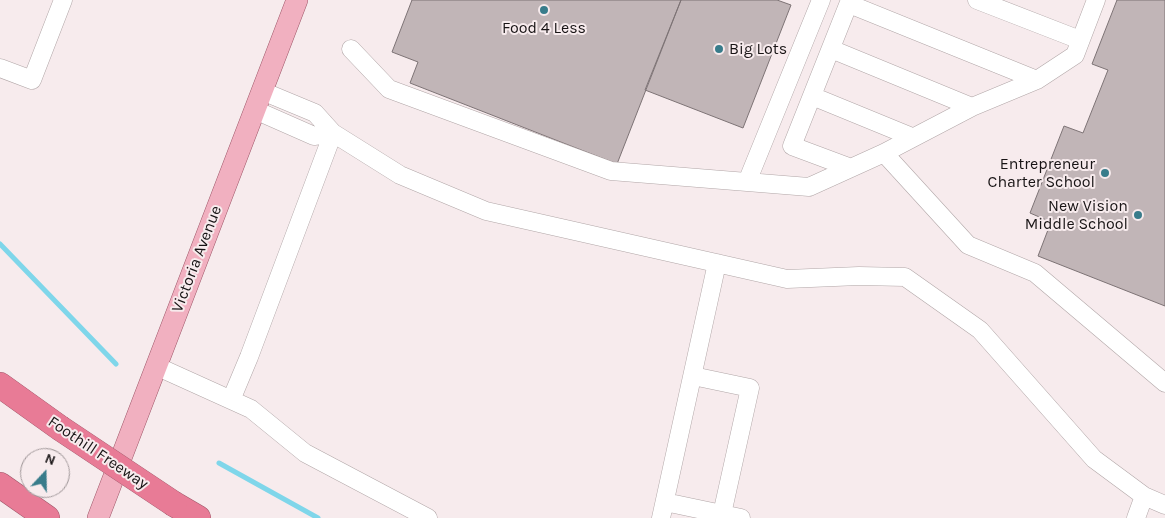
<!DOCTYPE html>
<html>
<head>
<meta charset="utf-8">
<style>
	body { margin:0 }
	#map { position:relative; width:1165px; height:518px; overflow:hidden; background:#f7ebed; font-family:Karla,sans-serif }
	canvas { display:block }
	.north { position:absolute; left:20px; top:448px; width:50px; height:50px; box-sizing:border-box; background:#f7ebed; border:1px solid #9e9597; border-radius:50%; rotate:21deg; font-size:14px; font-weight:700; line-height:20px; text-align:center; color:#181415 }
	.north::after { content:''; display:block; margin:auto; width:18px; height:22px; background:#387c8b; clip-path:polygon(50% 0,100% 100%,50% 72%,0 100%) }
</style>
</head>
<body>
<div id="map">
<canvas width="1165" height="518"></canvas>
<div class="north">N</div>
</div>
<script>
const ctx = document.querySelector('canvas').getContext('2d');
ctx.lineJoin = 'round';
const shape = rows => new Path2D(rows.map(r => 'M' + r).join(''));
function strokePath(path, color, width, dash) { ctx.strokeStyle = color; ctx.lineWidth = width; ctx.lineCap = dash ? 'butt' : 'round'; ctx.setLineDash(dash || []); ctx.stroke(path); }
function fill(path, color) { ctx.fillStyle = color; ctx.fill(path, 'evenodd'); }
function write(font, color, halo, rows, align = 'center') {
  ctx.font = font + ' Karla,sans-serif'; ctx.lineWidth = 4; ctx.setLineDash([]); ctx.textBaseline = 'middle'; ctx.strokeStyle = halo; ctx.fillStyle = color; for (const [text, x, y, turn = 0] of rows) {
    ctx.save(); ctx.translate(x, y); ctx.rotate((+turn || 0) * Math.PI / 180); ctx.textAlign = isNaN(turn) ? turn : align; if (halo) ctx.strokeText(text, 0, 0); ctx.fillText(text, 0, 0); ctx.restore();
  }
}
strokePath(shape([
	[0,244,116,364],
	[219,463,318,518]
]), '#7fd6ea', 5);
const building = shape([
	[412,0,681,0,617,164,410,83,418,62,392,52,412,0],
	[681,0,777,0,791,5,743,128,645,90,681,0],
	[1117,0,1165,0,1165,306,1038,256,1051,222,1030,213,1064,126,1083,133,1108,70,1092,64,1117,0]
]);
fill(building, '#c1b5b7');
strokePath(building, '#7d7375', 1);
const minor = shape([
	[850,0,792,146,851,168],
	[977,0,1080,40],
	[849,4,1037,80],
	[351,49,389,89,611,171,809,187,884,153,972,107,1037,80,1075,55,1096,0],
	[831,49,972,107],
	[0,68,32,80,63,0],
	[262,91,315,113,333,133],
	[812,96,912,137],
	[255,110,314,136,333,133],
	[884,153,968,245,1035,273,1165,383],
	[747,182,821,0],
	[156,366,251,409,305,453,428,518],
	[231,400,249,357,333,133,400,175,486,211,787,279,859,276,905,277,980,330,1094,459,1144,496,1165,505],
	[665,502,722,514,750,388,693,376],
	[722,514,741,518],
	[661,518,717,263],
	[1136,518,1144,496]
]);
const major = shape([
	[98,518,297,0]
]);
const highway = shape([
	[0,385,60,428],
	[0,485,47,518],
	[174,504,198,518]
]);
strokePath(minor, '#b1a6a7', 19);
strokePath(major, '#9f5769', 22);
strokePath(highway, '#9f5769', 26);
strokePath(minor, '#fff', 18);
strokePath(major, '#f1b0c0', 21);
strokePath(highway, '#e87b96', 25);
const highwayBridge = shape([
	[60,428,174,504]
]);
strokePath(highwayBridge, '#9f5769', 26, []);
strokePath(highwayBridge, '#e87b96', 25);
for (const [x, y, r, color] of [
	[544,10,5,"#387c8b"],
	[719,49,5,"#387c8b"],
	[1105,173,5,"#387c8b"],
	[1138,215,5,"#387c8b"]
]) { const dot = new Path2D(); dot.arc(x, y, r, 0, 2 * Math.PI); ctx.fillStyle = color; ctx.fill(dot); strokePath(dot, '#f7ebed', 2); }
write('16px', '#181415', '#f7ebed', [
	["Food 4 Less",544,28,"center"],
	["Big Lots",729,49,"left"],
	["Entrepreneur",1095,164],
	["Charter School",1095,182],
	["New Vision",1128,206],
	["Middle School",1128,224]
], 'right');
write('16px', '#181415', '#f7ebed', [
	["Victoria Avenue",197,259,-69],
	["Foothill Freeway",98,453,34]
]);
</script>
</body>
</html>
